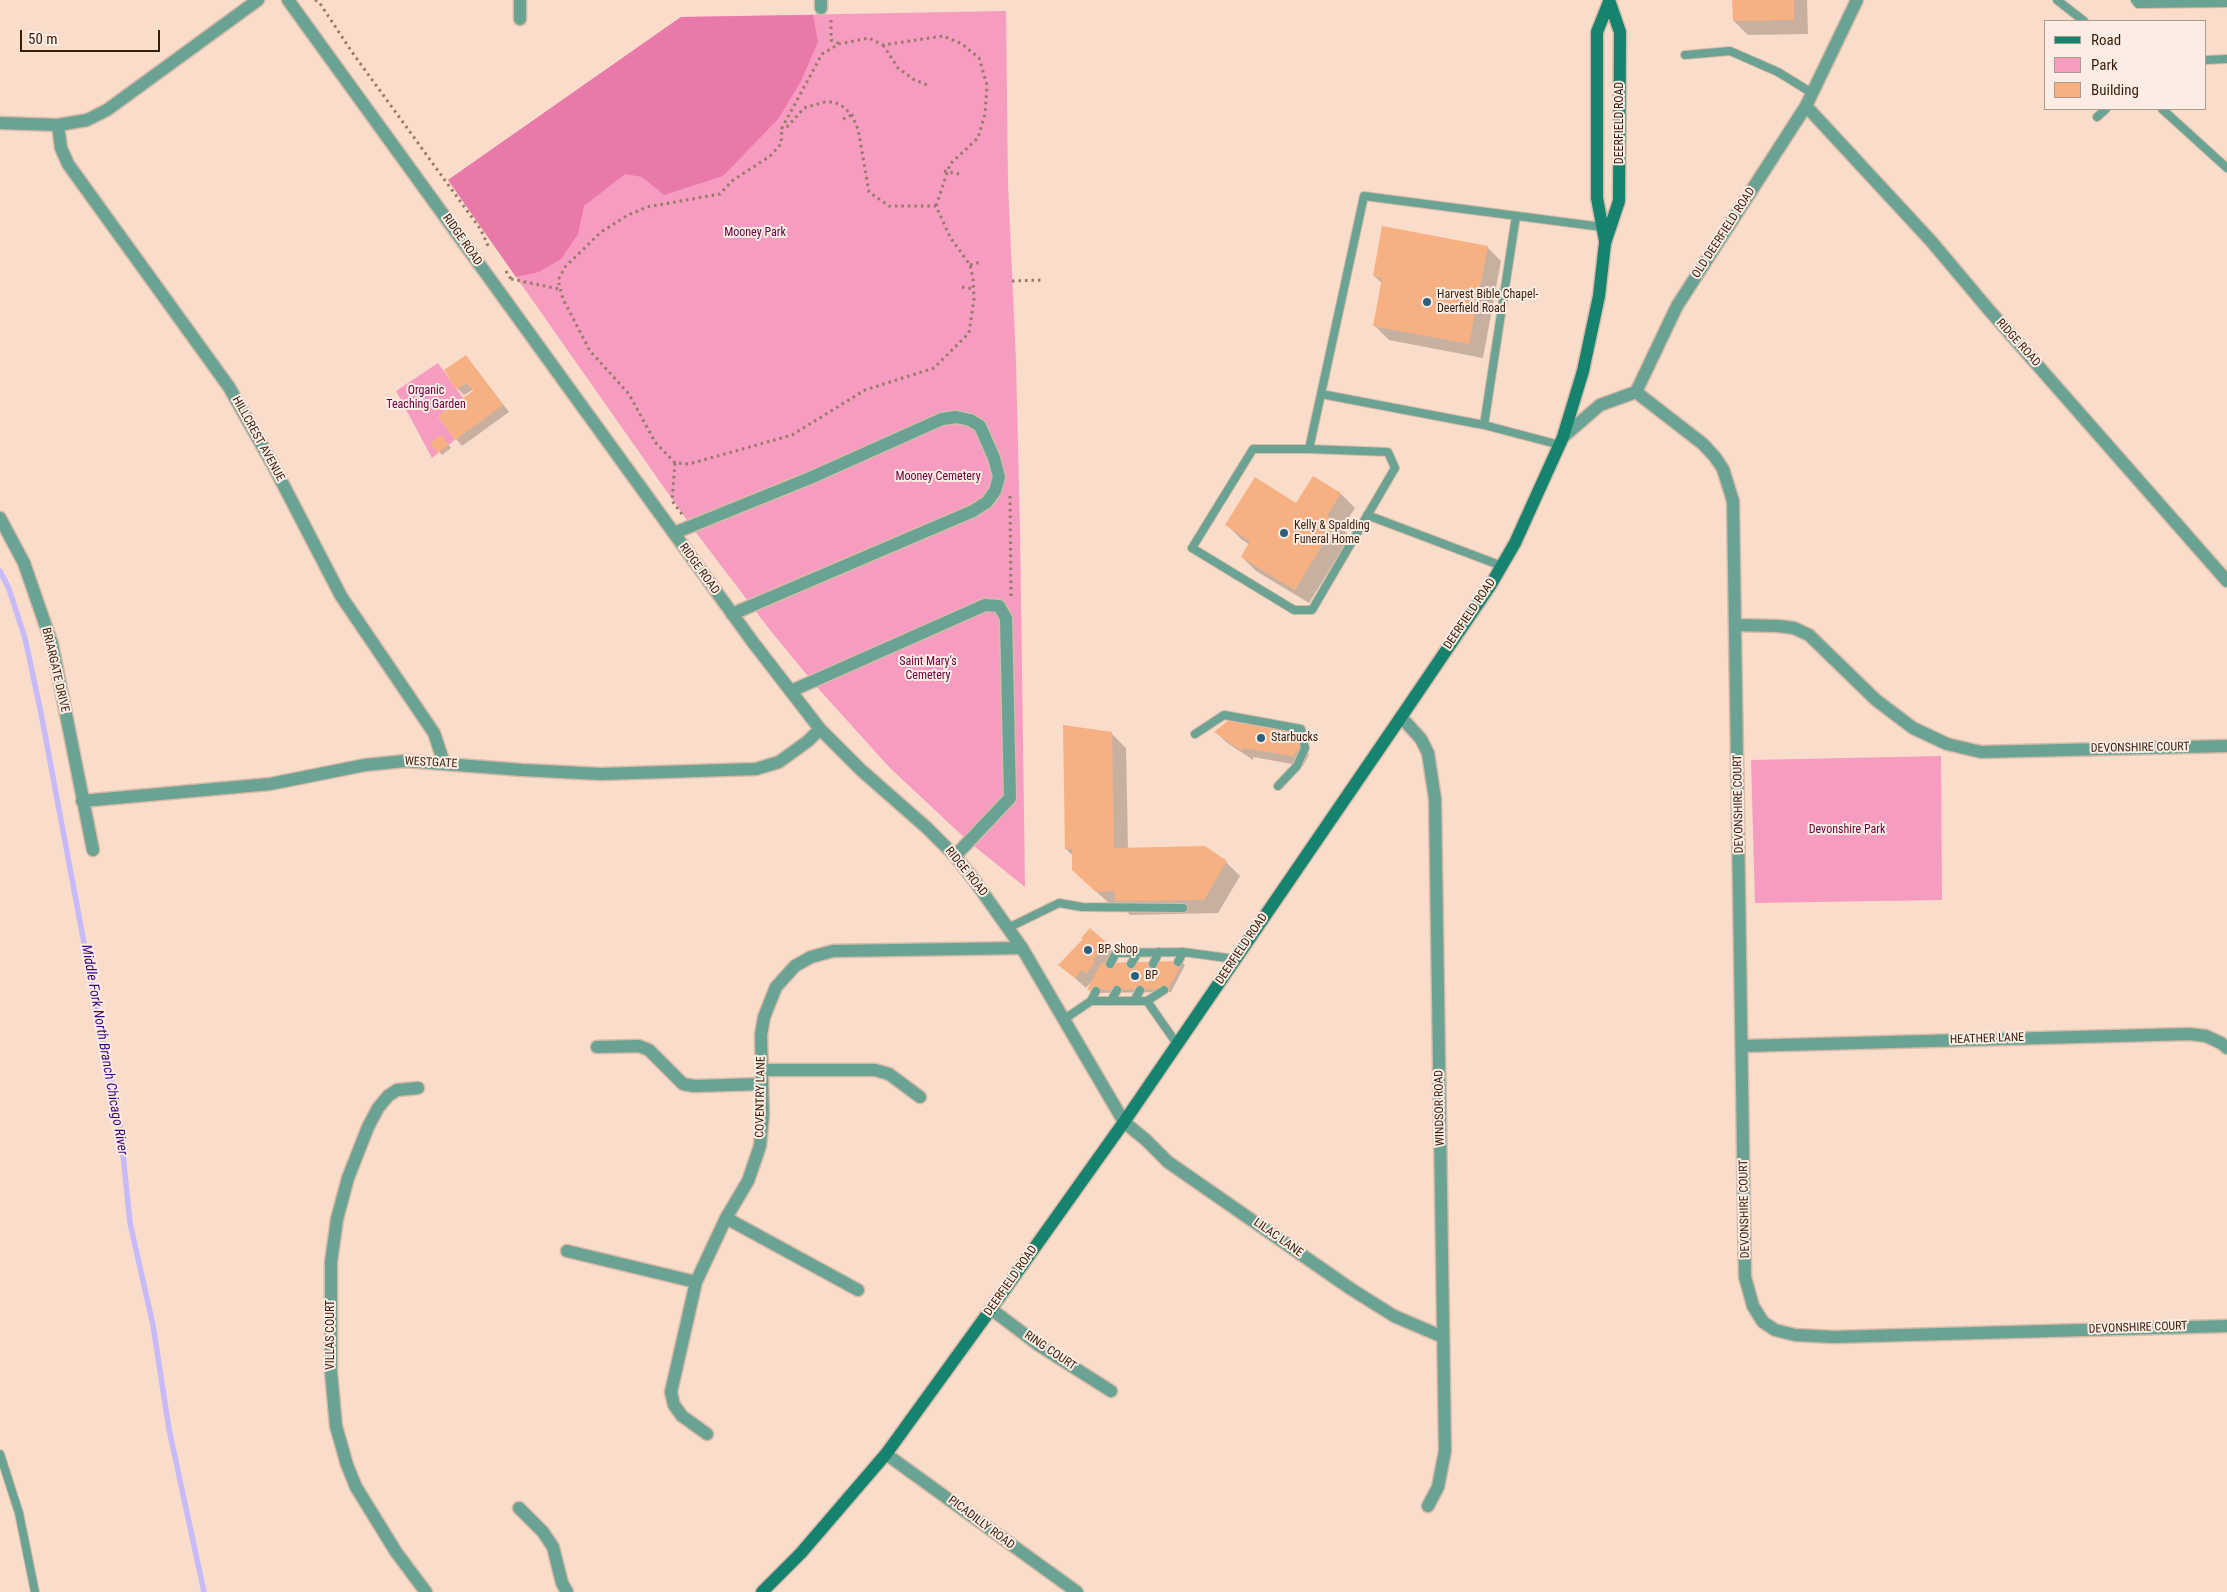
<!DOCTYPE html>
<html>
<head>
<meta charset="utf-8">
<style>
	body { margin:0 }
	#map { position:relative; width:2227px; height:1592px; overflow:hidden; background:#fadcca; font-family:"Roboto Condensed",sans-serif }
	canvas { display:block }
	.legend { position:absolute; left:2044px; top:20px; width:162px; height:90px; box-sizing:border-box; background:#fcede4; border:1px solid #ae9a8d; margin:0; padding:6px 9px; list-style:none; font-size:15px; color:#381e0a }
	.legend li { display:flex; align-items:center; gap:10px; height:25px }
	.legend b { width:25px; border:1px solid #ae9a8d }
	.scale { position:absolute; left:20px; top:30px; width:140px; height:22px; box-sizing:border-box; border:2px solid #381e0a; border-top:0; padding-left:6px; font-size:15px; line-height:18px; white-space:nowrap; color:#381e0a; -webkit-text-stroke:4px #fcede4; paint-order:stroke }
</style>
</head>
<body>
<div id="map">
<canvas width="2227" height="1592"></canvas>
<ul class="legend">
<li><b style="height:6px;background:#15836d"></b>Road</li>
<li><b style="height:14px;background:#f69cc0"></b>Park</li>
<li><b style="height:14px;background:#f7b082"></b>Building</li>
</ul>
<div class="scale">50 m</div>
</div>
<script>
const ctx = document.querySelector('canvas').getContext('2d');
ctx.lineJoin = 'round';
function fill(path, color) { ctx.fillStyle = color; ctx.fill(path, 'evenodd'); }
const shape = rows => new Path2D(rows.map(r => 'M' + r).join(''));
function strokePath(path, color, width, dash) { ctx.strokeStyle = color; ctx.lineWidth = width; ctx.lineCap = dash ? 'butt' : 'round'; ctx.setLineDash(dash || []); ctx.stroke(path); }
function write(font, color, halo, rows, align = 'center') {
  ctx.font = font + ' "Roboto Condensed",sans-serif'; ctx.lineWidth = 4; ctx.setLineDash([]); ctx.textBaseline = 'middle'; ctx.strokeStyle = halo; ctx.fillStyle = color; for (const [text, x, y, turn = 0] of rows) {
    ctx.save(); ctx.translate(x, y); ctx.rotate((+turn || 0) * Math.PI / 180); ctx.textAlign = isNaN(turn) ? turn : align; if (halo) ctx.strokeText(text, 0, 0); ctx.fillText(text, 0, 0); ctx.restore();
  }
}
fill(shape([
	[1006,11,1008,185,1016,361,1020,529,1025,887,969,842,889,767,816,686,770,630,691,526,448,180,681,17],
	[438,363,463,398,438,416,455,440,432,458,396,391],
	[1941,756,1942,900,1755,903,1751,760]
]), '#f69cc0');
fill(shape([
	[813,15,818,42,801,81,779,118,723,176,664,195,642,177,625,174,584,206,578,234,561,259,539,272,516,277,448,180,681,17]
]), '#e879a9');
fill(shape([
	[1734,0,1807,0,1808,34,1748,35,1734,21],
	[1487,247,1501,261,1483,358,1389,340,1375,326,1383,284,1374,276],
	[466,356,509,412,462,446,456,439,475,391,474,389,464,395,457,388],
	[444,439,451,448,442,455,432,443],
	[1314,477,1341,494,1355,508,1342,528,1350,537,1309,603,1256,571,1242,557,1250,545,1241,539,1227,525,1297,505],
	[1216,732,1295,735,1306,746,1309,755,1303,766,1253,757,1253,760,1226,742],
	[1112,734,1126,748,1128,849,1226,862,1240,876,1218,913,1130,915,1121,905,1111,905,1088,884,1074,857,1066,849],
	[1107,945,1117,955,1109,964,1183,963,1185,965,1171,992,1092,993,1089,990,1094,979,1086,988,1060,965]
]), '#0003');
strokePath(shape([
	[0,571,9,589,25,638,41,713,98,1018,120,1125,130,1223,153,1325,169,1429,204,1592]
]), '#c7baf8', 5.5);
fill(shape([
	[1732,0,1794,0,1794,20,1733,21],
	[1382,226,1488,246,1469,344,1373,326,1382,278,1373,276],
	[466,355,503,405,455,440,438,416,473,391,467,383,456,389,444,370],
	[441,435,449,445,438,453,430,443],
	[1313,476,1341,493,1327,516,1337,521,1295,590,1241,557,1250,541,1225,525,1255,477,1296,503],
	[1230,719,1290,730,1298,737,1299,748,1293,756,1243,748,1242,751,1214,732],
	[1063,725,1112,732,1114,848,1205,846,1227,861,1204,900,1115,901,1115,891,1096,892,1072,870,1072,849,1065,849],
	[1090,928,1108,944,1093,960,1095,962,1086,974,1082,970,1075,978,1058,965,1083,939,1081,938],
	[1183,961,1168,989,1087,990,1101,963]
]), '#f7b082');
const service = shape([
	[2057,0,2084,21],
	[2135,0,2138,4,2227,3],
	[1685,55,1730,51,1778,72,1812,93],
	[2206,60,2227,59],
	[2162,109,2227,168],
	[2097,117,2106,109],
	[1484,425,1516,216],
	[1560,445,1484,425,1321,394,1364,196,1602,227],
	[1309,449,1388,452,1395,468,1312,610,1294,610,1192,548,1253,449,1309,449,1321,394],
	[1367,515,1502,566],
	[1195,734,1224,715,1301,729,1305,748,1297,766,1278,786],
	[1008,928,1059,903,1082,907,1183,908],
	[1178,962,1183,952],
	[1110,964,1116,953,1183,952,1235,959],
	[1131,964,1138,952],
	[1153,964,1159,952],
	[1091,1001,1147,1001,1177,1044],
	[1111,1001,1117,990],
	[1134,1001,1140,990],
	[1147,1001,1164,990],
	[1063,1020,1091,1001,1096,991],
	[0,1454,19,1513,35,1592]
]);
const minor = shape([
	[520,0,520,19],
	[821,0,821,8],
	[0,123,58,125,87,120,107,110,258,0],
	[58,125,61,148,68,164,229,387,273,465,341,596,434,733,444,763],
	[1636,392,1703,444,1715,457,1723,469,1733,501,1745,1277,1753,1306,1763,1322,1775,1330,1795,1335,1834,1337,2227,1326],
	[0,518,24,563,52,644,93,850],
	[674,533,810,478,942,419,956,417,970,420,980,426,994,458,999,477,995,491,987,502,973,511,732,614],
	[1736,625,1778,626,1794,628,1809,635,1876,700,1913,728,1947,744,1981,752,2227,746],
	[791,691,985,605,999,606,1006,618,1010,798,955,856],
	[1401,717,1421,739,1428,753,1435,799,1445,1451,1438,1487,1428,1506],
	[82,801,270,784,365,765,405,761,523,770,601,774,756,769,779,762,808,741,820,729],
	[1743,1046,2189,1034,2206,1036,2221,1043,2227,1048],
	[597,1047,639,1046,649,1050,683,1084,694,1086,762,1084],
	[762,1070,875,1070,889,1074,920,1097],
	[418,1088,397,1090,388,1096,378,1108,368,1127,348,1178,337,1219,331,1262,331,1372,336,1426,347,1465,356,1487,396,1552,426,1592],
	[1124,1122,1146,1140,1168,1162,1351,1289,1394,1316,1443,1337],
	[726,1218,858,1290],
	[567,1251,696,1282],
	[991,1309,1040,1346,1111,1391],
	[707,1434,682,1416,674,1405,671,1392,696,1282,726,1218,748,1181,760,1146,763,1115,761,1035,764,1017,776,987,795,966,811,957,833,951,1022,948],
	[886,1454,1077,1592],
	[519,1508,543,1532,553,1547,562,1583,567,1592]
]);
const tertiary = shape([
	[288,0,752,641,820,729,861,770,927,828,955,856,974,880,1022,948,1124,1122],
	[1806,106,1931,241,1989,310,2227,581],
	[1563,437,1600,405,1636,392,1677,306,1806,106,1857,0]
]);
const secondary = shape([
	[1605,241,1597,198,1597,32,1609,2],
	[762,1592,801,1553,886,1454,991,1309,1124,1122,1401,717,1490,586,1515,543,1563,437,1583,371,1599,296,1605,243,1619,201,1620,32,1609,0]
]);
strokePath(service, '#d7baa7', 10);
strokePath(minor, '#d7baa7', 15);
strokePath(tertiary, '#d7baa7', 15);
strokePath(secondary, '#d7baa7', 15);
strokePath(shape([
	[315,0,319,2,352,52,481,230,489,248],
	[831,20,831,40,838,43],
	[883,45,898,68,913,79,927,85],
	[843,119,852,115],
	[944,171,959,174],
	[970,265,981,262],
	[506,271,511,279],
	[511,279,559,289],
	[1012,281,1042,280],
	[962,287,974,289],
	[675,463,655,442,629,394,590,351,563,299,558,280,565,267,601,232,628,215,647,207,720,194,732,181,770,156,781,144,782,128],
	[1010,496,1011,597],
	[682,514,672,501,675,463,689,464,792,435,865,390,934,368,969,333,974,299,973,278,970,265,950,237,936,206,889,206,869,192,858,129,852,115,842,106,834,102,825,102,804,108,788,126,782,128,822,54,839,44,869,38,883,45,943,36,962,44,979,58,987,85,985,114,978,138,950,164,936,206]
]), '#967a67', 3, [2.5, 4]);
strokePath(service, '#6aa393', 8);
strokePath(minor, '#6aa393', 12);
strokePath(tertiary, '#6aa393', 12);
strokePath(secondary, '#15836d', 12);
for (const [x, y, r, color] of [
	[1427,302,5,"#2b607c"],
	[1284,533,5,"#2b607c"],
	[1261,738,5,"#2b607c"],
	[1088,950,5,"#2b607c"],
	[1135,976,5,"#2b607c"]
]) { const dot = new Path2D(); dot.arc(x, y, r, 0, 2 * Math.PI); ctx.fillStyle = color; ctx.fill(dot); strokePath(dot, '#fcede4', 2); }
write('12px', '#381e0a', '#fcede4', [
	["DEERFIELD ROAD",1620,123,-90],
	["OLD DEERFIELD ROAD",1724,233,-57],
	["RIDGE ROAD",462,240,55],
	["RIDGE ROAD",2018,343,48],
	["HILLCREST AVENUE",258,439,61],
	["RIDGE ROAD",699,569,54],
	["DEERFIELD ROAD",1470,614,-56],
	["BRIARGATE DRIVE",55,670,77],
	["DEVONSHIRE COURT",2140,748,-1],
	["WESTGATE",431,763,3],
	["DEVONSHIRE COURT",1739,804,-91],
	["RIDGE ROAD",966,872,51],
	["DEERFIELD ROAD",1242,949,-56],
	["HEATHER LANE",1987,1039,-2],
	["COVENTRY LANE",761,1097,-89],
	["WINDSOR ROAD",1440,1108,-91],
	["DEVONSHIRE COURT",1745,1209,-91],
	["LILAC LANE",1278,1238,35],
	["DEERFIELD ROAD",1011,1281,-55],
	["DEVONSHIRE COURT",2138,1328,-2],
	["VILLAS COURT",331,1335,-90],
	["RING COURT",1050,1351,34],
	["PICADILLY ROAD",981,1523,37]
]);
write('12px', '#6a013d', '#fcede4', [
	["Mooney Park",755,233],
	["Organic",426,391],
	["Teaching Garden",426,405],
	["Mooney Cemetery",938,477],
	["Saint Mary's",928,662],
	["Cemetery",928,676],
	["Devonshire Park",1847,830]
]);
write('12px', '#381e0a', '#fcede4', [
	["Harvest Bible Chapel-",1437,295],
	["Deerfield Road",1437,309],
	["Kelly & Spalding",1294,526],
	["Funeral Home",1294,540],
	["Starbucks",1271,738],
	["BP Shop",1098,950],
	["BP",1145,976]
], 'left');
write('italic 14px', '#3c007e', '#fcede4', [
	["Middle Fork North Branch Chicago River",104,1050,80]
]);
</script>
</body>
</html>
